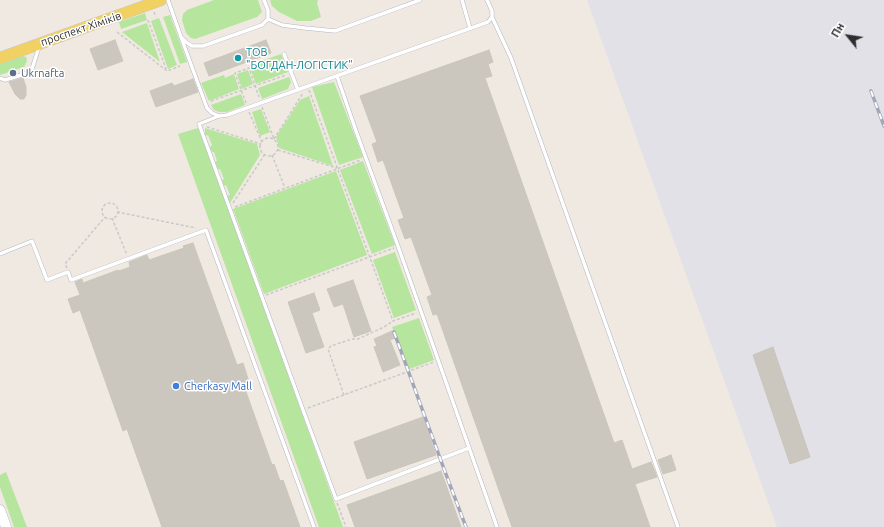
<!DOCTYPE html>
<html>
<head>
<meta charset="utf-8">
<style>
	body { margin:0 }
	#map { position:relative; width:884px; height:527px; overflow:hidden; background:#efe9e1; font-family:Ubuntu,sans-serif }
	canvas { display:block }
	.north { position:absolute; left:828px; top:16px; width:40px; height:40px; -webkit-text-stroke:3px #fff; paint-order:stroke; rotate:300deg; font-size:11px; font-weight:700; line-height:16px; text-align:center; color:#2e2e2e }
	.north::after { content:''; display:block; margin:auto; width:14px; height:18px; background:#2e2e2e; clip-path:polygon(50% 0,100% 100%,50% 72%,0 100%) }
</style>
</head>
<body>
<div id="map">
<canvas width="884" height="527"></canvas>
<div class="north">Пн</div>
</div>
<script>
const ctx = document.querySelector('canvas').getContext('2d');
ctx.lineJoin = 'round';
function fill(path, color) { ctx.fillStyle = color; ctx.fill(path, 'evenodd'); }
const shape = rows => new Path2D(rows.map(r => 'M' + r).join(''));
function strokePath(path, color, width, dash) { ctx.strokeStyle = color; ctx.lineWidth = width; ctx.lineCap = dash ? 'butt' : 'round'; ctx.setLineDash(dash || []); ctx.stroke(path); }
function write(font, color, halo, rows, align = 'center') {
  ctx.font = font + ' Ubuntu,sans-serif'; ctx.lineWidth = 3; ctx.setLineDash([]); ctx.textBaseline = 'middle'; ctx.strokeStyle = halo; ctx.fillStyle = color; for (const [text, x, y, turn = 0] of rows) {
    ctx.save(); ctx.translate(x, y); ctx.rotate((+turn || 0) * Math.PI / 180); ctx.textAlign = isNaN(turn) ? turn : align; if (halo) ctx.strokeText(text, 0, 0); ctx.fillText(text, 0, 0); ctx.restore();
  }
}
fill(shape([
	[587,0,884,0,884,527,777,527]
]), '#e3e1e8');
fill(shape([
	[214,0,258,0,262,12,257,17,195,39,191,38,186,33,182,20,183,14,187,10],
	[270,0,318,0,317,3,321,17,311,21,297,21,279,12,272,6],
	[145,13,147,20,121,29,119,22],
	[170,15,187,62,180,64,163,17],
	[159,18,177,65,168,69,151,21],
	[147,23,160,62,122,32],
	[281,54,288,72,256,84,250,68,259,65,259,62],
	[23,56,26,57,27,61,24,67,0,75,0,64],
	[248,70,253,84,242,89,237,74],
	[234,74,239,89,209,101,201,83,224,75,225,78],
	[289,77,291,82,288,89,262,99,258,88],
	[334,82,363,157,339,165,312,87],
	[241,94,245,105,227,112,219,112,214,110,211,105],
	[309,96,333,166,279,148,276,137,300,100],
	[261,109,270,132,260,136,252,112],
	[198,128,227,206,343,527,319,527,178,134],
	[205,128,257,144,260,155,230,203,227,196,230,195,226,185,224,186,222,180,224,179,220,169,218,169,215,162,217,161,214,152,212,152,210,147,212,145,208,135,205,136],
	[363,161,395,245,372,254,340,170],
	[336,171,367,255,264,294,233,209],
	[395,252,416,310,394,318,373,260],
	[419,318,434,360,407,370,392,327],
	[6,472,27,527,14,527,0,487,0,475]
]), '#b6e59e');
const building = shape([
	[115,40,123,61,98,70,90,49,115,40],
	[266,40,271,53,209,76,204,63,266,40],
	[489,50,493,62,488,64,492,76,485,78,614,443,622,440,632,469,651,462,657,477,635,484,650,527,512,527,437,314,433,315,427,297,432,295,411,237,405,239,398,220,404,218,383,160,378,162,372,144,377,142,360,96,489,50],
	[23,78,26,87,26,95,24,99,20,99,15,94,9,82,23,78],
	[193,79,198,92,156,107,150,91,172,83,174,86,193,79],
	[193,243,237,365,243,363,249,382,244,384,245,389,272,465,274,464,280,481,283,480,300,527,162,527,127,429,123,431,80,310,73,313,68,299,80,295,75,282,82,279,83,283,118,270,119,271,130,267,129,262,147,255,149,260,184,248,183,246,193,243],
	[353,280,371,331,354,337,343,304,334,307,327,289,353,280],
	[314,293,320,310,312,313,324,347,306,353,288,302,314,293],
	[392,331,395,338,390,340,400,365,383,372,374,347,377,346,374,339,392,331],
	[773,347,810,457,790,464,753,355,773,347],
	[423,417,436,455,367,479,354,442,423,417],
	[671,455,676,470,663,474,658,460,671,455],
	[441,471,461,527,355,527,347,505,441,471]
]);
fill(building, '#cbc7bf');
strokePath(building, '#cbc5ba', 1);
const service = shape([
	[168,0,181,37,186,42,192,46,203,46,262,25,268,19,268,10,264,0],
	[462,0,470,28],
	[492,17,511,58,678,527],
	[268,19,282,25,305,28,335,31,420,0],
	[181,37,207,108,212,113,219,116,227,115,488,22,492,17,492,11,487,0],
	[284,54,298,90],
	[337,76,356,131,398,246,497,527],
	[0,78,5,80,31,72,39,47],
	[219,116,199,124,303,410,336,499,469,448],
	[0,254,32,241,47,280,68,272,71,280,206,230,314,527]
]);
const secondary = shape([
	[0,510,6,527]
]);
const primary = shape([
	[0,58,161,0]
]);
strokePath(service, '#b4b7c1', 4.5);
strokePath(secondary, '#b4b7c1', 11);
strokePath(primary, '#c9c9c9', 12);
strokePath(shape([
	[154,12,156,17],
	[148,20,166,69],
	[117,32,167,71,180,66],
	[309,90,393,321,416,313],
	[211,101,286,75],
	[246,103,235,73,249,68,259,97],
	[262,107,274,139],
	[249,112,262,142],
	[207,127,261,144],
	'260 147a9 9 0 1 1 18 0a9 9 0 1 1-18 0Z',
	[274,139,303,93],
	[278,150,337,168],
	[272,155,285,188],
	[233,203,265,154],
	'102 211a8 8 0 1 1 16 0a8 8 0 1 1-16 0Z',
	[235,207,361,160],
	[117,212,196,228],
	[112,218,127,255],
	[67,268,65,264,105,217],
	[266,295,394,248],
	[344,395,328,349,331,346,352,339,358,339,384,327,393,321],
	[308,408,434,362],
	[337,503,346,527]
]), '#c9c9c9', 1.5, [3, 2]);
strokePath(service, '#fff', 3.5);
strokePath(secondary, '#fff', 10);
strokePath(primary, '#f2d163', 11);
const rail = shape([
	[871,91,884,126],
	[394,332,444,469,466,527]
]);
strokePath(rail, '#a3a6b8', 3.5);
strokePath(rail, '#fff', 2, [6]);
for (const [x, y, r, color] of [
	[238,58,4,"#0f9aa8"],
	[13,73,4,"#5c6f8a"],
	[176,386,4,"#3f7fe0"]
]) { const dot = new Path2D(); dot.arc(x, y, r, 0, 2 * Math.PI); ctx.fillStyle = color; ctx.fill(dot); strokePath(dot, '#fff', 1.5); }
write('11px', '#2e2e2e', '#fff', [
	["проспект Хіміків",81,29,-19]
]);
write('11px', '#0d838f', '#fff', [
	["ТОВ",246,52],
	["\"БОГДАН-ЛОГІСТИК\"",246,65]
], 'left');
write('11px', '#4e5e75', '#fff', [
	["Ukrnafta",21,73]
], 'left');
write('11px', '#366cbe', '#fff', [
	["Cherkasy Mall",184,386]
], 'left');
</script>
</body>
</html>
